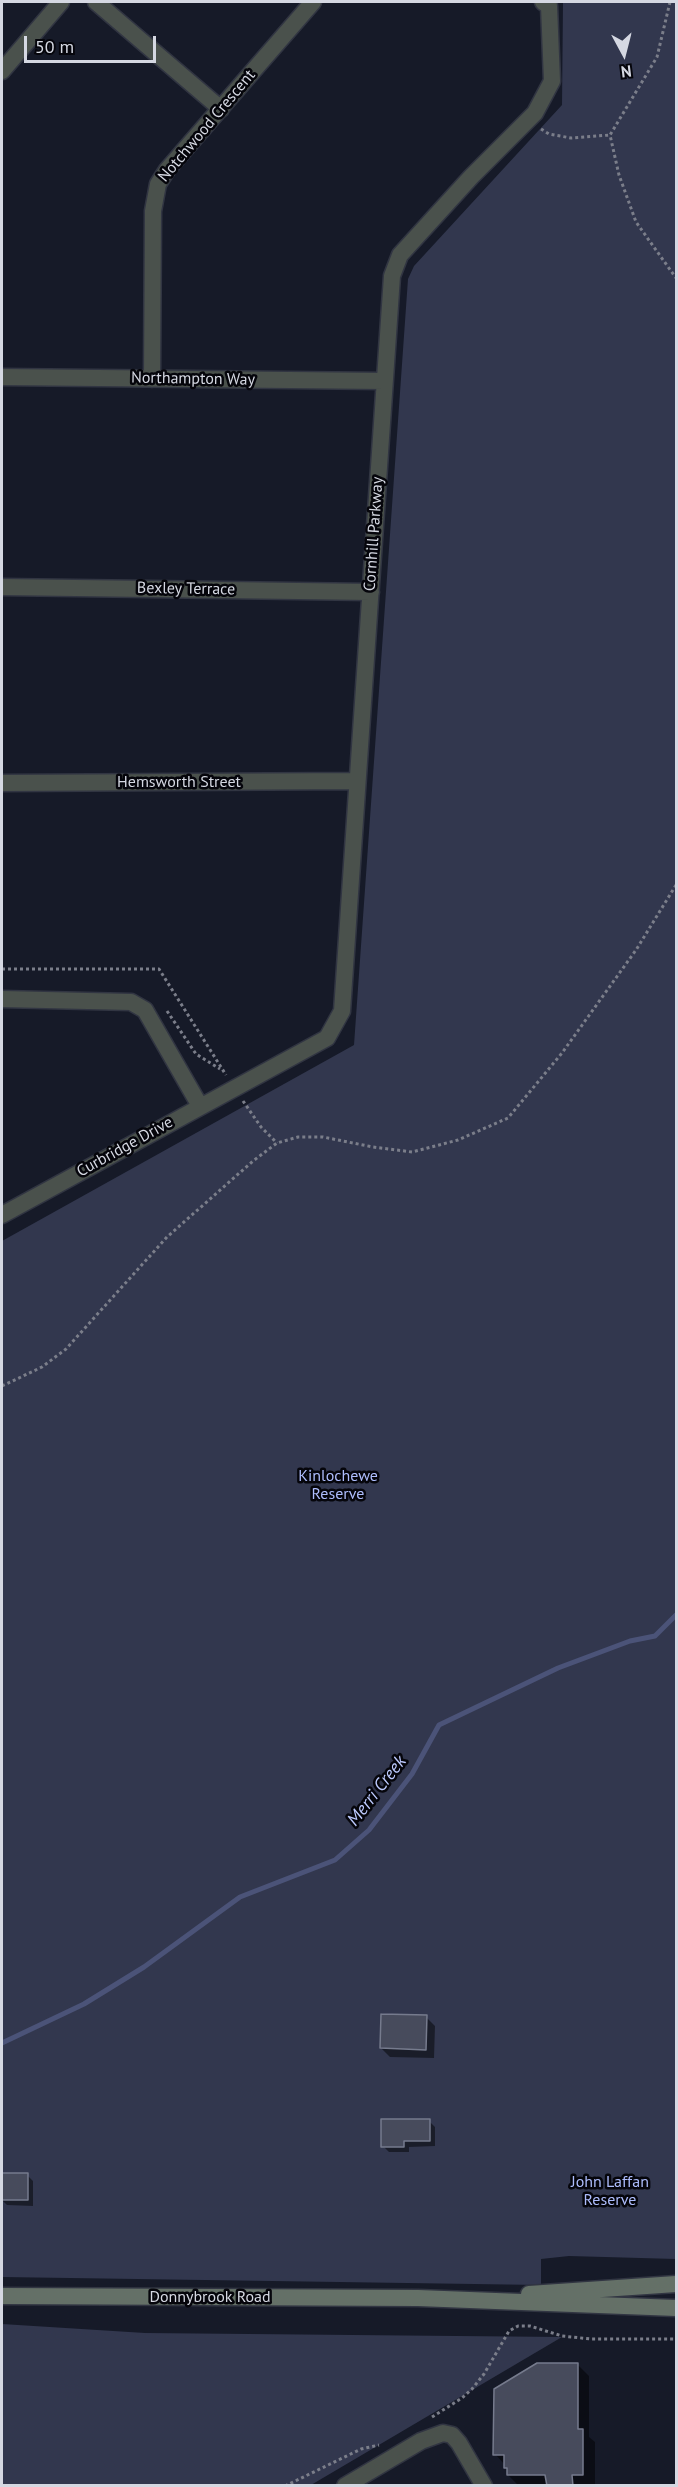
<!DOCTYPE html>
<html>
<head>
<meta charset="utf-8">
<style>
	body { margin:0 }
	#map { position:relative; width:678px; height:2487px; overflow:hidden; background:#161a28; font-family:"PT Sans",sans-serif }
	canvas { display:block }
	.frame { position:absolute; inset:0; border:3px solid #d5d8e2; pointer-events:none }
	.north { position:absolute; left:594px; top:24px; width:60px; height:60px; -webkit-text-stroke:4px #05050b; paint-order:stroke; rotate:173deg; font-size:16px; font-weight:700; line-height:24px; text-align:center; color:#d5d8e2 }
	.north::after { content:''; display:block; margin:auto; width:21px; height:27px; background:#d5d8e2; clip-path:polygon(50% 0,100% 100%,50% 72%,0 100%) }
	.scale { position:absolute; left:24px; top:36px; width:132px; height:27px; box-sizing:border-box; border:3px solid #d5d8e2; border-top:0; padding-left:8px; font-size:18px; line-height:21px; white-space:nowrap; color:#d5d8e2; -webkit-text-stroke:4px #05050b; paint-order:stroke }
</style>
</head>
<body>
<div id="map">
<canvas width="678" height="2487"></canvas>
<div class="frame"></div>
<div class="north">N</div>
<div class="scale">50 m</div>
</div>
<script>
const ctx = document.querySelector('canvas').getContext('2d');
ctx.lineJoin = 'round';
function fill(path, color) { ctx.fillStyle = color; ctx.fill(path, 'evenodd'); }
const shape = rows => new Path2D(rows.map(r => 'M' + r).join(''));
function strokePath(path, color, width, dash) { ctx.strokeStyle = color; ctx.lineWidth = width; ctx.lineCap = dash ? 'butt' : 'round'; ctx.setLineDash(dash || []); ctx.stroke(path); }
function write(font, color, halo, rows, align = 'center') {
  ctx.font = font + ' "PT Sans",sans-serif'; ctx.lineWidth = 5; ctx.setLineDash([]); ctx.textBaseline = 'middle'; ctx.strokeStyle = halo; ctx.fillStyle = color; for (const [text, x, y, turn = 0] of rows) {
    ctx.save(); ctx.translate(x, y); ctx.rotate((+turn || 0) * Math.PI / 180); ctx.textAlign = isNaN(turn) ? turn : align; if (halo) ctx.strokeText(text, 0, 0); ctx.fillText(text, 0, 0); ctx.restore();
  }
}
fill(shape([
	[563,2,676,2,676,2259,569,2256,541,2259,541,2285,2,2277,2,1241,354,1045,408,279,414,266,562,105],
	[2,2324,145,2333,562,2337,311,2485,2,2486]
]), '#32374e');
fill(shape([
	[426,2017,435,2026,434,2058,390,2057,381,2048],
	[429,2121,435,2127,435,2146,409,2147,409,2152,389,2152,383,2146],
	[2,2174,27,2175,33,2181,33,2206,7,2205,2,2200],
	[577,2364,589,2376,589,2437,595,2442,595,2486,519,2486,508,2475,505,2465,495,2454]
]), '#0007');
strokePath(shape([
	[2,2043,84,2004,144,1967,240,1897,335,1860,369,1830,412,1774,439,1725,558,1668,630,1641,655,1636,676,1615]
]), '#4b5378', 5);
const building = shape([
	[381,2014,427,2015,426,2050,380,2048,381,2014],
	[381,2119,430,2119,430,2141,404,2141,404,2147,381,2147,381,2119],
	[2,2173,28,2173,28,2200,2,2200,2,2173],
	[537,2363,578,2363,578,2429,583,2429,583,2475,572,2475,573,2486,547,2486,545,2475,507,2475,507,2468,504,2468,504,2455,493,2455,494,2389,537,2363]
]);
fill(building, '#474b5c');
strokePath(building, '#767b8d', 1.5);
const minor = shape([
	[96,2,221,109],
	[2,71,61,2],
	[2,377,384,381],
	[152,379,153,211,158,184,167,170,313,2],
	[2,587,371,592],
	[2,783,357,781],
	[2,999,131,1002,145,1010,200,1106],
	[2,1215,327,1038,342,1011,392,276,400,255,471,177,535,113,552,81,549,6,543,2],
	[345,2486,421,2441,443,2433,452,2435,459,2443,484,2486]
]);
const secondary = shape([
	[529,2294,676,2284],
	[2,2296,418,2298,676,2308]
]);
strokePath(minor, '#313542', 19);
strokePath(secondary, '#313542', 19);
strokePath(shape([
	[670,2,657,57,610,135,619,175,636,222,676,278],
	[541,129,549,134,571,138,610,135],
	[2,969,159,969,226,1075],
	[167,1011,196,1054,220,1069],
	[243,1101,261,1127,277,1143],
	[2,1386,42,1367,66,1349,167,1237,253,1161,277,1143,298,1137,323,1137,373,1147,412,1152,458,1140,508,1118,562,1053,636,950,676,885],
	[432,2417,462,2398,472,2389,484,2374,509,2331,518,2326,530,2326,562,2336,591,2339,676,2339],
	[285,2486,361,2449,379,2445]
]), '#7b7e8a', 3, [3, 3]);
strokePath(minor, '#4a514c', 16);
strokePath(secondary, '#647067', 16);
write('16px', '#d5d8e2', '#05050b', [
	["Notchwood Crescent",207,126,-50],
	["Northampton Way",193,379,1],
	["Cornhill Parkway",374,534,-86],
	["Bexley Terrace",186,589,1],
	["Hemsworth Street",179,782],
	["Curbridge Drive",125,1147,-29],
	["Donnybrook Road",210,2297]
]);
write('16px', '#aebdfd', '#05050b', [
	["Kinlochewe",338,1476],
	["Reserve",338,1494],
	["John Laffan",610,2182],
	["Reserve",610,2200]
]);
write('italic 18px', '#becbff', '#05050b', [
	["Merri Creek",377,1791,-52]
]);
</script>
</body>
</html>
